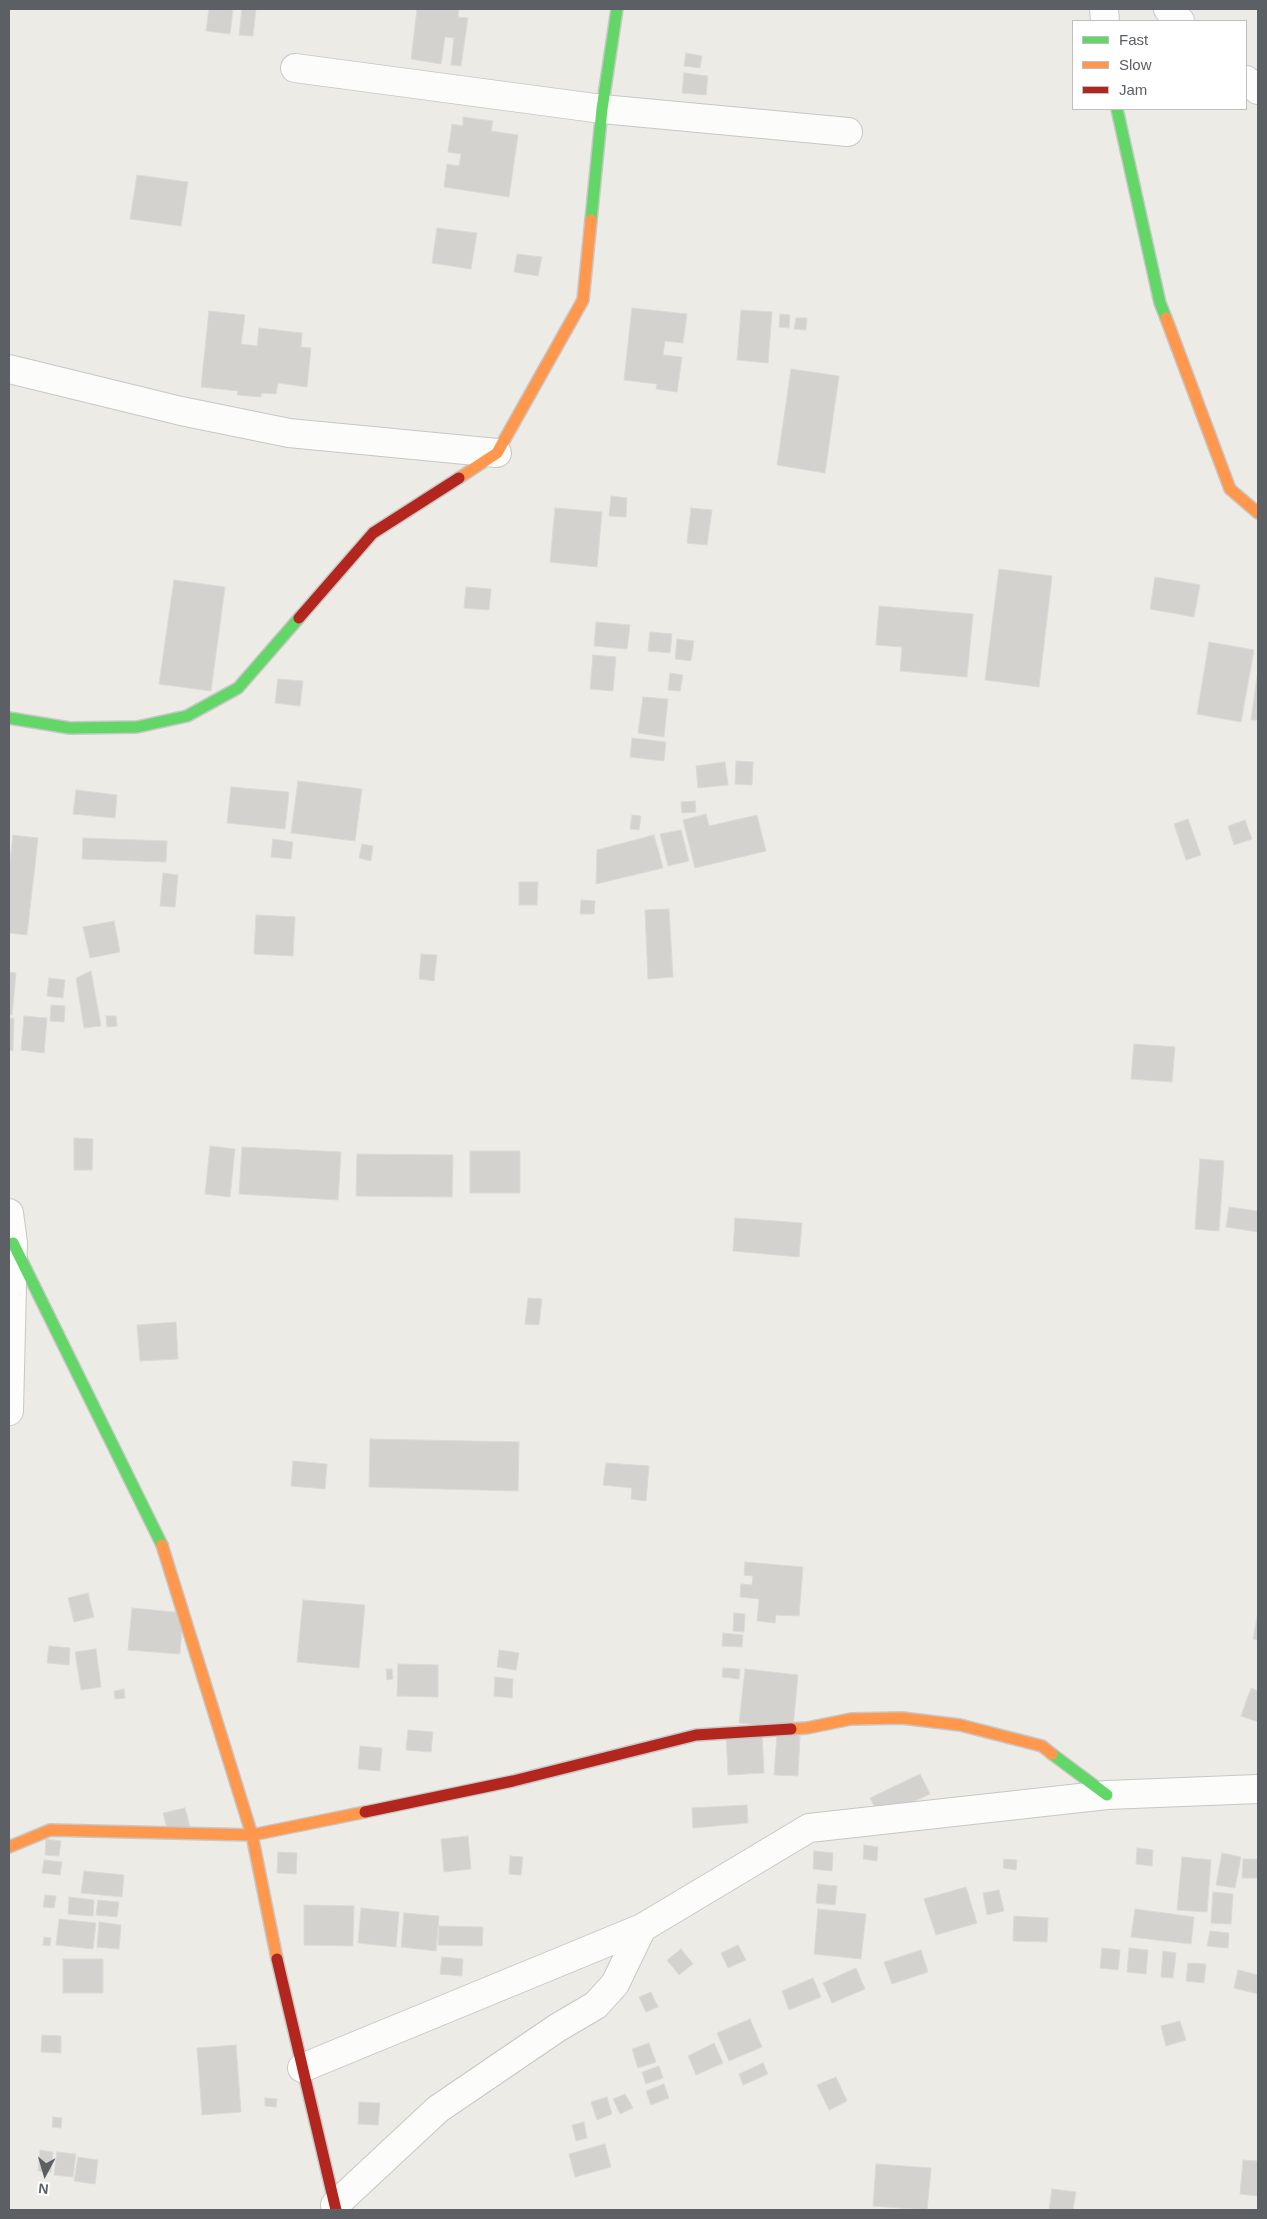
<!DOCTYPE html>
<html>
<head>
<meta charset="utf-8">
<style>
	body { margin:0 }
	#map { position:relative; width:1267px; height:2219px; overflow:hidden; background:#ecebe6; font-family:Arial,sans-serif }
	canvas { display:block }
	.frame { position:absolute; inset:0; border:10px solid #5c6064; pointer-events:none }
	.legend { position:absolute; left:1072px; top:20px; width:175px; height:90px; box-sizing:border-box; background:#fff; border:1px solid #bebfc1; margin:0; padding:6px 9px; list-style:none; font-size:15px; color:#5c6064 }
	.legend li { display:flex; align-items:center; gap:10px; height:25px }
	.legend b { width:25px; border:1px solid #bebfc1 }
	.north { position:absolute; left:20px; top:2149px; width:50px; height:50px; -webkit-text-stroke:4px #fff; paint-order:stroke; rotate:186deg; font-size:14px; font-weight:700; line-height:20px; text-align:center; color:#5c6064 }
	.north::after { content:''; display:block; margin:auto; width:18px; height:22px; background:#5c6064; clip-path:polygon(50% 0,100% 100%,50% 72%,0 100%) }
</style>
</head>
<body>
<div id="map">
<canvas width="1267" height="2219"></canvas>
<div class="frame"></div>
<ul class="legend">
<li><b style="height:6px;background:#63d668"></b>Fast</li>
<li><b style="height:6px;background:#ff974d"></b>Slow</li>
<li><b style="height:6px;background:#b3261e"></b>Jam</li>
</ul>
<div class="north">N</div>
</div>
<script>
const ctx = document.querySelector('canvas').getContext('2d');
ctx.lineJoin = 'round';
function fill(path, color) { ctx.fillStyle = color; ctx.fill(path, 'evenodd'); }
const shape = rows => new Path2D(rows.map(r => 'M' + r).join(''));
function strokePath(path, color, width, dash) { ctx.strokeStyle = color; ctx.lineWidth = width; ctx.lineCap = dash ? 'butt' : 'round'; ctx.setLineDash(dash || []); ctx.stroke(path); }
const building = shape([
	[209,9,233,9,230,34,206,31,209,9],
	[242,9,256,9,253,36,239,35,242,9],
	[417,9,459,9,458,17,468,18,461,66,451,65,454,38,445,37,441,64,411,59,417,9],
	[686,53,702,56,700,68,684,66,686,53],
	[684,73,708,76,706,95,682,93,684,73],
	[463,117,493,121,491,131,518,135,509,197,444,187,447,164,459,166,461,154,448,152,452,124,463,126,463,117],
	[137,175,188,182,181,226,130,219,137,175],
	[437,228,477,233,471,269,432,263,437,228],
	[517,254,542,257,538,276,514,272,517,254],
	[632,308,687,314,683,343,665,341,663,355,682,357,677,392,656,389,657,384,624,380,632,308],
	[741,310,772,312,768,363,737,360,741,310],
	[209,311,245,315,241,344,257,346,259,328,302,333,301,347,311,348,307,387,278,383,276,394,261,393,261,397,237,395,238,391,201,387,209,311],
	[780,314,790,315,789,328,779,327,780,314],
	[796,318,807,318,806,330,794,329,796,318],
	[791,369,839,376,825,473,777,465,791,369],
	[611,496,627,498,626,517,609,516,611,496],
	[555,508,602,512,597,567,550,562,555,508],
	[691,508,712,510,707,545,687,543,691,508],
	[999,569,1052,576,1039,687,985,680,999,569],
	[1155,577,1200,585,1194,617,1150,609,1155,577],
	[174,580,225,587,211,691,159,684,174,580],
	[466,587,491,589,489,610,464,608,466,587],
	[879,606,973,614,967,677,900,671,902,647,876,645,879,606],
	[596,622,630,625,627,649,594,646,596,622],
	[650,632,672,634,670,653,648,651,650,632],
	[677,639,694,641,691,661,675,659,677,639],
	[1209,642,1254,650,1241,722,1197,714,1209,642],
	[593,655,616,657,613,691,590,689,593,655],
	[1258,669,1258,720,1251,720,1258,669],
	[670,673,683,675,680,691,668,690,670,673],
	[278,679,303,681,300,706,275,703,278,679],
	[643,697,668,699,664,737,638,733,643,697],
	[632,738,666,742,664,761,630,757,632,738],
	[736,761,753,762,752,785,735,784,736,761],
	[725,762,728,785,698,788,696,766,725,762],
	[298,781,362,789,355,841,291,833,298,781],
	[231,787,289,792,285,829,227,823,231,787],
	[76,790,117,795,115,818,73,814,76,790],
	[695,801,696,812,682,813,681,802,695,801],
	[706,814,709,826,757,815,766,851,695,868,683,820,706,814],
	[632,815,641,816,639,830,630,829,632,815],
	[1188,819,1201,855,1186,860,1174,824,1188,819],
	[1245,820,1252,839,1234,845,1228,826,1245,820],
	[681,830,689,861,668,866,660,834,681,830],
	[13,835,38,838,27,935,9,933,9,870,13,835],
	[654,835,663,868,596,884,597,850,654,835],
	[83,838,167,841,166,862,82,859,83,838],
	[273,839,293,842,291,859,271,857,273,839],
	[362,844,373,846,371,861,359,858,362,844],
	[163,873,178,875,175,907,160,906,163,873],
	[519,882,538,882,537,905,519,905,519,882],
	[581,900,595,901,594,914,580,914,581,900],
	[669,909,673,977,648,979,645,910,669,909],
	[256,915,295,917,293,956,254,954,256,915],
	[114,921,120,952,90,958,83,927,114,921],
	[421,954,437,955,434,981,419,979,421,954],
	[91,971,101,1026,84,1028,76,978,91,971],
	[9,972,16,973,12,1015,9,1015,9,972],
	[49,978,65,980,63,998,47,996,49,978],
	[51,1005,65,1006,64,1022,50,1021,51,1005],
	[24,1016,47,1018,44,1053,21,1050,24,1016],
	[106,1016,116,1016,117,1026,107,1027,106,1016],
	[9,1018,14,1018,13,1051,9,1050,9,1018],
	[1134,1044,1175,1047,1172,1082,1131,1079,1134,1044],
	[74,1138,93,1139,92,1170,74,1170,74,1138],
	[210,1146,235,1149,230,1197,205,1194,210,1146],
	[242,1147,341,1152,338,1200,239,1194,242,1147],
	[470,1151,520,1151,520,1193,470,1193,470,1151],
	[357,1154,453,1155,452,1197,356,1196,357,1154],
	[1200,1159,1224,1161,1219,1231,1195,1229,1200,1159],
	[1229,1207,1258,1211,1258,1232,1226,1227,1229,1207],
	[735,1218,802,1223,799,1257,733,1251,735,1218],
	[528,1298,542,1299,539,1325,525,1324,528,1298],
	[176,1322,178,1359,140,1361,137,1325,176,1322],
	[370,1439,519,1442,518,1491,369,1487,370,1439],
	[293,1461,327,1464,325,1489,291,1486,293,1461],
	[606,1463,649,1466,646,1501,631,1499,632,1488,603,1485,606,1463],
	[745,1562,803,1567,799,1616,776,1615,775,1623,757,1621,759,1599,740,1597,741,1584,752,1585,753,1576,744,1575,745,1562],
	[88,1593,94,1617,74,1622,68,1598,88,1593],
	[303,1600,365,1605,359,1668,297,1662,303,1600],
	[132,1608,183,1613,180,1654,128,1650,132,1608],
	[734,1613,745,1614,744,1632,733,1631,734,1613],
	[1257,1617,1258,1617,1258,1640,1253,1639,1257,1617],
	[723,1633,743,1635,742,1647,722,1646,723,1633],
	[49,1646,70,1648,69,1665,47,1663,49,1646],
	[96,1649,101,1687,81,1690,75,1652,96,1649],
	[499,1650,519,1653,516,1670,497,1667,499,1650],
	[398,1664,438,1665,438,1697,397,1696,398,1664],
	[723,1668,740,1669,739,1679,722,1677,723,1668],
	[386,1669,392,1669,393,1679,387,1680,386,1669],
	[745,1669,798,1675,793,1728,739,1723,745,1669],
	[495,1677,513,1679,512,1698,494,1696,495,1677],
	[1251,1688,1258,1691,1258,1722,1241,1716,1251,1688],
	[124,1689,125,1698,115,1699,114,1691,124,1689],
	[408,1730,433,1732,431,1752,406,1750,408,1730],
	[762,1732,764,1773,728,1775,726,1734,762,1732],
	[777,1734,800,1736,798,1776,774,1775,777,1734],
	[360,1746,382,1748,380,1771,358,1769,360,1746],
	[920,1774,930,1794,880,1817,870,1798,920,1774],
	[747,1805,748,1823,693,1828,692,1808,747,1805],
	[185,1808,190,1827,168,1832,163,1813,185,1808],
	[468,1836,471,1869,444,1872,441,1839,468,1836],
	[46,1839,61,1841,59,1856,45,1855,46,1839],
	[864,1845,878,1847,877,1861,863,1859,864,1845],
	[1137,1848,1153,1850,1152,1866,1136,1864,1137,1848],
	[814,1851,833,1853,832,1871,813,1869,814,1851],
	[278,1852,297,1853,296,1874,277,1873,278,1852],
	[1222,1853,1241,1857,1235,1888,1216,1885,1222,1853],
	[510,1856,523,1857,521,1875,509,1874,510,1856],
	[1182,1857,1211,1860,1207,1912,1177,1910,1182,1857],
	[1004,1859,1017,1860,1016,1870,1003,1868,1004,1859],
	[1243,1859,1258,1859,1258,1878,1242,1878,1243,1859],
	[44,1860,62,1862,60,1875,42,1873,44,1860],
	[84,1871,124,1875,122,1897,81,1893,84,1871],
	[818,1884,837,1886,835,1905,816,1903,818,1884],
	[966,1887,977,1923,936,1935,924,1899,966,1887],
	[999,1890,1004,1911,987,1915,983,1893,999,1890],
	[1213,1892,1233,1894,1231,1924,1211,1923,1213,1892],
	[45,1895,56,1896,54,1908,43,1907,45,1895],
	[69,1897,94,1900,93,1916,68,1914,69,1897],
	[98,1900,119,1902,117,1917,96,1915,98,1900],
	[304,1905,354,1906,353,1946,304,1945,304,1905],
	[361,1908,399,1912,396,1947,358,1943,361,1908],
	[818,1909,866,1914,861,1959,814,1954,818,1909],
	[1135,1909,1194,1917,1191,1944,1131,1937,1135,1909],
	[404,1913,439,1916,436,1951,401,1947,404,1913],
	[1014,1916,1048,1918,1047,1942,1013,1941,1014,1916],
	[59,1919,96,1923,93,1949,56,1945,59,1919],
	[99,1922,121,1925,119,1949,97,1947,99,1922],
	[439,1926,483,1927,482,1946,438,1945,439,1926],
	[1210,1931,1229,1933,1228,1948,1207,1946,1210,1931],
	[44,1937,51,1938,50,1946,43,1945,44,1937],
	[738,1945,746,1960,728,1968,721,1953,738,1945],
	[1102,1948,1120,1950,1118,1970,1100,1968,1102,1948],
	[1129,1948,1148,1950,1146,1974,1127,1972,1129,1948],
	[681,1949,693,1964,679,1975,667,1960,681,1949],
	[921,1950,928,1972,892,1984,884,1962,921,1950],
	[1163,1951,1176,1953,1173,1978,1161,1977,1163,1951],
	[442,1957,463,1959,462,1976,440,1974,442,1957],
	[63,1959,103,1959,103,1993,63,1993,63,1959],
	[1188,1963,1206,1964,1204,1983,1186,1981,1188,1963],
	[856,1968,865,1989,832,2003,823,1983,856,1968],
	[1238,1970,1258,1975,1258,1994,1234,1988,1238,1970],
	[813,1978,821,1997,789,2010,782,1991,813,1978],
	[651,1992,658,2007,646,2012,639,1997,651,1992],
	[750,2019,762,2047,729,2061,717,2033,750,2019],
	[1180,2021,1186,2040,1166,2046,1161,2026,1180,2021],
	[42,2035,61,2036,61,2053,41,2052,42,2035],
	[649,2043,656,2062,638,2068,632,2049,649,2043],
	[714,2043,723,2063,696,2075,688,2056,714,2043],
	[236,2045,241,2112,202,2115,197,2048,236,2045],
	[763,2063,768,2074,743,2085,739,2074,763,2063],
	[659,2066,663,2078,646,2084,642,2072,659,2066],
	[836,2077,847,2101,829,2110,817,2085,836,2077],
	[664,2084,669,2098,651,2105,646,2091,664,2084],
	[625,2094,633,2108,620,2114,613,2099,625,2094],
	[607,2097,612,2114,597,2120,591,2102,607,2097],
	[265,2098,277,2099,276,2107,265,2106,265,2098],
	[359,2102,380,2103,378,2125,358,2124,359,2102],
	[53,2117,62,2118,61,2128,52,2127,53,2117],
	[584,2122,587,2138,576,2141,572,2125,584,2122],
	[605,2144,611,2167,575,2177,569,2154,605,2144],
	[40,2150,53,2152,51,2172,38,2171,40,2150],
	[57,2152,76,2154,73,2177,54,2175,57,2152],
	[78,2157,98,2160,95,2184,74,2181,78,2157],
	[1243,2160,1258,2161,1258,2196,1240,2194,1243,2160],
	[876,2164,931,2168,927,2210,873,2206,876,2164],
	[1052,2189,1076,2192,1073,2210,1049,2210,1052,2189]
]);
fill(building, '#d3d2cf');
strokePath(building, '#dbdad6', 1);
const street = shape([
	[1104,9,1105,21],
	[1168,9,1180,21],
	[295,68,602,109,848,132],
	[1246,80,1258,90],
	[9,369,181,411,289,433,497,453],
	[9,1213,13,1243,9,1411],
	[302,2068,642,1928,809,1828,1107,1795,1258,1789],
	[335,2205,438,2109,557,2028,596,2005,615,1984,642,1928]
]);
const fast = shape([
	[1117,109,1160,303,1166,318],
	[591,220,602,109,617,9],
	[9,718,70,728,137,727,187,716,238,688,299,618],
	[13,1243,162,1545],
	[1052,1754,1107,1795]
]);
const slow = shape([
	[1166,318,1230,489,1258,513],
	[459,478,497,453,583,300,591,220],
	[162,1545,252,1835,277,1959],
	[791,1729,807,1728,851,1719,902,1718,960,1725,1042,1746,1052,1754],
	[9,1847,50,1830,252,1835,365,1812]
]);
const jam = shape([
	[299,618,373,533,459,478],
	[365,1812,513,1781,696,1735,791,1729],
	[277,1959,336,2210]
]);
strokePath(street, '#c7c7c7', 30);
strokePath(fast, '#c7c7c7', 14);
strokePath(slow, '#c7c7c7', 14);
strokePath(jam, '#c7c7c7', 14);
strokePath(street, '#fcfcfb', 28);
strokePath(fast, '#63d668', 11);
strokePath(slow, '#ff974d', 11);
strokePath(jam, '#b3261e', 11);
</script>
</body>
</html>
